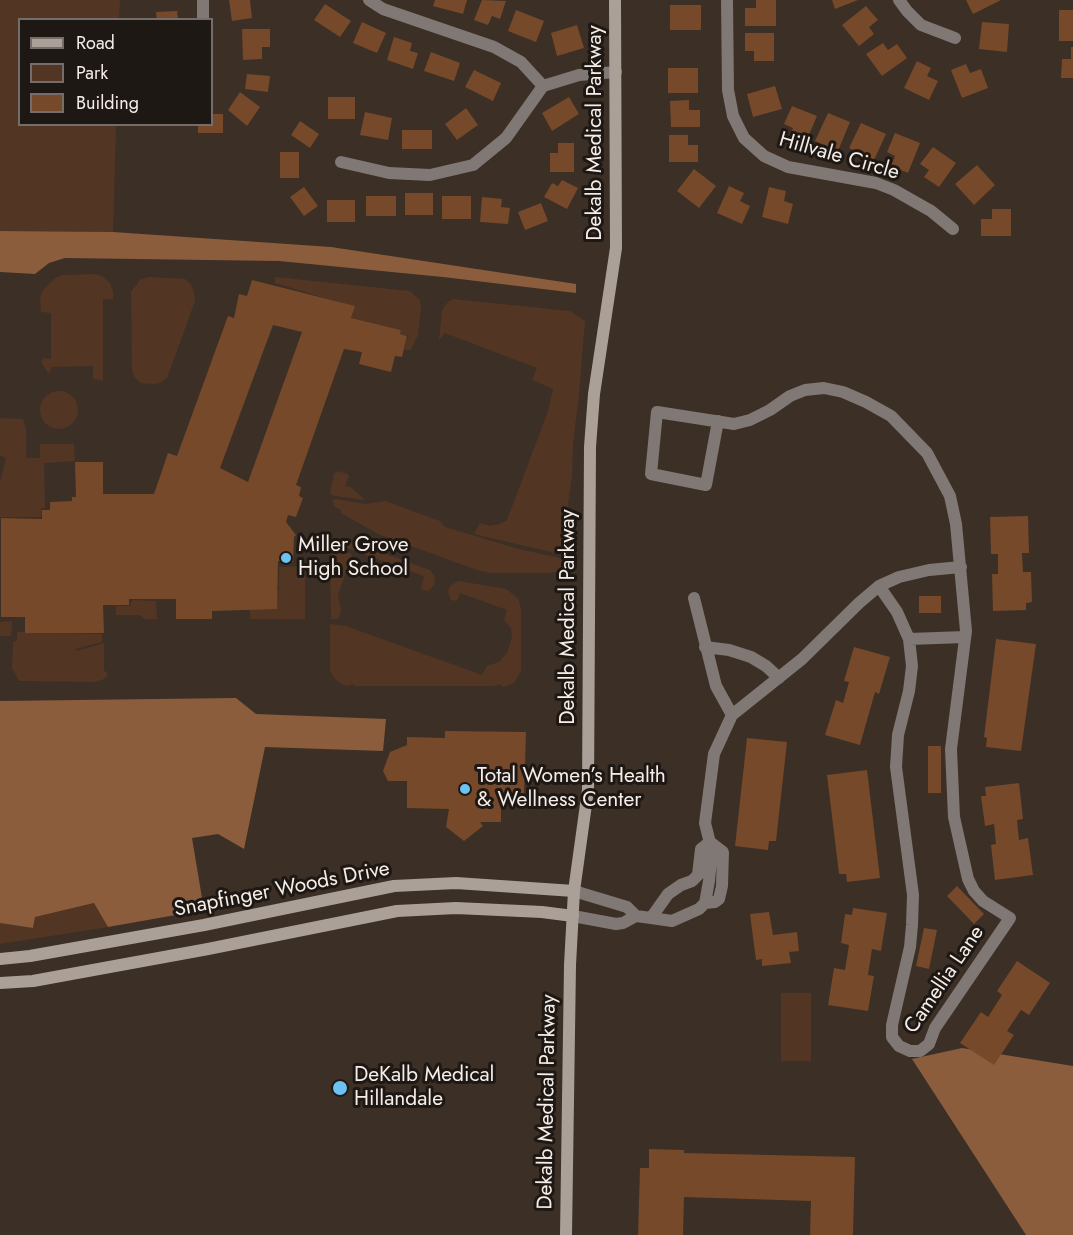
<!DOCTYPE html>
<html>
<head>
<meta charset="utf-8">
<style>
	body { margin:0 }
	#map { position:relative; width:1073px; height:1235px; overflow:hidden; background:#3c2f26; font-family:Jost,sans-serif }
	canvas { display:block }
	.legend { position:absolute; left:18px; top:18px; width:195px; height:108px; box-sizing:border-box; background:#1e1814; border:2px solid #746d69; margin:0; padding:8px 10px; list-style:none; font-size:18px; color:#f6ede8 }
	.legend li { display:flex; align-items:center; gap:12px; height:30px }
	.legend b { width:30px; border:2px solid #746d69 }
</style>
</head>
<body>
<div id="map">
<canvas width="1073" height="1235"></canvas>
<ul class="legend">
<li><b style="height:8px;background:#aba098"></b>Road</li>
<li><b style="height:16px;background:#523623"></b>Park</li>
<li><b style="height:16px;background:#754929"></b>Building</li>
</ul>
</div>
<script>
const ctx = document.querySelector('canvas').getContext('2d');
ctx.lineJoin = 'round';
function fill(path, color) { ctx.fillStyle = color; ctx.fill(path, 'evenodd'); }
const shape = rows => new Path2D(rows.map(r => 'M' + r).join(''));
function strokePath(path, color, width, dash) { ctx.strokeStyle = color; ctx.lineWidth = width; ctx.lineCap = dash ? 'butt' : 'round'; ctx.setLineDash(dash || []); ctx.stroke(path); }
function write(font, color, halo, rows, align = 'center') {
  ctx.font = font + ' Jost,sans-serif'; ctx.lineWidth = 6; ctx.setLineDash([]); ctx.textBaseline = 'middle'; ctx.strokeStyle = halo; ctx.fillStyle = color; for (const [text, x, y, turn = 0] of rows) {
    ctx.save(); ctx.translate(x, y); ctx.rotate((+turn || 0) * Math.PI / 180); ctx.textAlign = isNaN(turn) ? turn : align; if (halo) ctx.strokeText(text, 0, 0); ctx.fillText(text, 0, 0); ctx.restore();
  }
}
fill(shape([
	[0,0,120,0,119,19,20,20,20,124,116,125,113,232,0,231],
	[95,274,102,276,110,283,113,291,113,299,103,299,103,381,93,379,93,366,51,367,50,372,48,373,41,362,44,358,51,359,51,313,41,312,40,297,43,290,54,279,62,275],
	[148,277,185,279,190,283,194,292,195,301,167,378,160,383,154,384,141,383,135,378,132,371,131,292,140,280],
	[275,277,410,291,420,300,421,307,418,335,411,350,404,350,408,336,400,334,401,330,351,318,354,307,275,283],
	[453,299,570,311,585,321,579,394,573,444,572,477,566,518,567,542,564,555,474,534,480,523,490,526,500,524,507,520,548,411,553,389,532,380,537,368,445,333,439,340,442,310,447,303],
	'40 410a19 19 0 1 1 38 0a19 19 0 1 1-38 0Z',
	[0,418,23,419,26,429,26,458,40,458,40,444,74,444,75,461,44,463,45,508,41,508,41,517,0,517,0,482,6,458,0,455],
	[338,471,347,474,349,476,345,486,351,487,365,500,335,496,330,494,334,474],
	[335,499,365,504,385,501,440,521,445,527,519,549,564,559,564,569,560,572,545,573,490,573,477,570,378,534,341,513,341,510,335,507,332,501],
	[345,542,353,542,430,570,435,577,434,585,429,591,422,590,421,588,424,576,341,546,341,544],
	[339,549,352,554,338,595,341,611,338,619,331,619,330,560,334,550],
	[305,566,305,619,250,619,250,609,279,590,279,567],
	[459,581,506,589,518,598,521,609,521,671,514,683,504,687,499,684,495,686,355,686,353,684,347,686,341,684,334,678,330,670,330,624,346,626,482,675,487,666,499,662,507,653,512,638,511,628,504,620,507,610,460,593,457,601,451,600,448,592,449,588,451,585],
	[134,600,156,601,157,619,145,619,140,615,116,615,116,606,130,606,131,602],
	[12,621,11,636,0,636,0,622],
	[17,632,102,634,102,642,75,649,77,651,104,643,104,670,108,675,104,679,96,682,19,681,12,668,13,642,17,641],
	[95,903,108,927,0,944,0,923,33,928,35,917],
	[781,993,811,993,811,1061,781,1061]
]), '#523623');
fill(shape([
	[0,231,113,232,331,247,576,284,576,293,443,277,279,261,65,258,49,263,35,274,0,272],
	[236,698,256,714,386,719,383,751,265,747,244,849,218,834,192,838,204,910,108,927,94,903,35,917,33,928,0,923,0,701],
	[962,1048,1073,1066,1073,1235,1026,1235,912,1059]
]), '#8b5d3d');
fill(shape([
	[229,0,250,0,252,18,232,21],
	[435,0,467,0,463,14,433,6],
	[482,0,506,1,500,19,492,16,488,25,474,20],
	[756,0,776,0,776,26,745,26,745,8,756,8],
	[832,0,858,0,835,9],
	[966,0,1001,0,973,14],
	[325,4,351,21,340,37,314,20],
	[670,5,701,5,701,30,670,30],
	[866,6,878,20,869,27,874,34,859,46,842,25],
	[516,10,544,21,536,42,508,31],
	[1059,10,1073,10,1073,41,1059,41],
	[177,11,178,20,157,20,156,12],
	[362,22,386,33,377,53,353,43],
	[982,22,1009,24,1007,52,979,49],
	[577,25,584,48,557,56,551,33],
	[242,29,270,29,270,47,262,47,262,59,243,60],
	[745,33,774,33,774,61,754,61,754,51,745,51],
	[394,37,412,43,410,51,418,53,413,69,387,60],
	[883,43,888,50,897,44,907,58,882,76,866,54],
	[1071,47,1073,47,1073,78,1061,78,1062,59,1071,59],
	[431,52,460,63,454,81,424,71],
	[917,61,931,68,927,76,938,81,929,100,904,88],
	[966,64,970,73,981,69,988,88,962,98,951,70],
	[668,68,698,68,698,93,668,93],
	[474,70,501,83,493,101,465,87],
	[247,74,270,76,268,92,245,89],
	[775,86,782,109,753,117,747,94],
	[240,92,260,107,247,126,228,110],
	[328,97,355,97,355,119,328,119],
	[569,97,579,114,552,131,542,113],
	[689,100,689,110,700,110,700,127,671,127,670,101],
	[792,106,817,116,805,144,789,137,793,128,784,124],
	[466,108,478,125,457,140,445,124],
	[365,112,392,118,388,140,360,135],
	[828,113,850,122,838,151,815,141],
	[212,114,223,114,223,133,198,133,198,124,212,124],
	[300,121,319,134,310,148,291,135],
	[861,123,886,134,874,160,849,148],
	[402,130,432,130,432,149,402,149],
	[895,133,920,143,908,173,891,166,895,156,887,152],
	[669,135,688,135,688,145,698,145,698,162,669,162],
	[558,143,574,143,574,172,550,172,550,153,558,153],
	[933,147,956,163,939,187,924,177,929,170,920,164],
	[280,152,299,152,299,178,280,178],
	[977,165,995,185,974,205,955,184],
	[694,169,716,186,699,208,677,191],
	[562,180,578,188,567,209,544,197,552,183,558,186],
	[729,186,744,193,740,201,750,206,742,224,717,213],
	[304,187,318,206,304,216,290,197],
	[769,187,786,191,784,201,793,204,788,224,762,217],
	[405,193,433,193,433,215,405,215],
	[366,196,396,196,396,216,366,216],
	[442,196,471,196,471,219,442,219],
	[482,197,502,199,501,207,510,208,508,224,480,222],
	[327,200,355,200,355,222,327,222],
	[541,203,548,221,525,230,518,212],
	[992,209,1011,209,1011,236,981,236,981,219,992,219],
	[252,280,355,306,351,318,401,330,400,334,407,336,402,357,395,356,391,372,359,364,362,352,344,349,296,485,301,487,299,496,303,498,296,517,288,515,286,522,296,535,294,537,293,562,278,561,277,609,212,611,212,619,176,619,176,599,129,599,129,605,103,605,104,633,25,633,25,617,1,617,1,518,42,519,42,510,50,510,50,502,72,501,72,497,76,497,75,462,103,462,103,494,154,494,168,453,177,456,228,316,234,318,239,294,247,296],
	[273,325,302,332,248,482,220,468],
	[1028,516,1029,553,1022,553,1023,572,1031,572,1032,602,1026,603,1026,610,993,611,992,574,998,574,998,554,991,554,990,517],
	[919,596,941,596,941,613,919,613],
	[996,639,1036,644,1021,751,986,747,987,738,984,737],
	[854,647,890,657,879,694,875,692,860,745,825,735,836,700,843,703,849,682,844,681],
	[445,731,526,732,524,796,517,796,517,803,501,803,501,822,480,822,483,826,464,841,446,827,449,809,407,808,407,781,388,781,383,771,390,752,407,745,407,737,445,738],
	[747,738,787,742,776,841,769,841,768,850,735,846],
	[928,746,941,746,941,793,928,793],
	[867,770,880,878,847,882,846,874,839,874,827,775],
	[1019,783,1023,819,1017,820,1019,840,1028,838,1033,875,995,880,991,845,996,844,994,824,985,826,981,796,986,796,985,787],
	[957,886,984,914,974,924,947,896],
	[853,908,887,913,881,951,872,949,868,975,874,976,868,1011,828,1005,834,968,845,970,849,945,841,943,845,914,852,915],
	[769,912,773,935,797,932,799,951,789,952,791,963,762,966,762,959,756,960,750,914],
	[924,928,937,930,929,969,916,966],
	[1017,961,1050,983,1029,1015,1021,1010,1007,1031,1014,1035,994,1065,960,1043,981,1012,988,1017,1002,995,997,991],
	[649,1149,684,1150,684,1153,855,1157,853,1235,810,1235,811,1201,684,1197,683,1235,638,1235,640,1168,649,1168]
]), '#754929');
strokePath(shape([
	[203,0,203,20],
	[369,0,383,9,494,47,521,62,543,86],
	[727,0,728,90,733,116,744,138,764,156,788,167,876,183,894,190,931,211,953,229],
	[899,0,907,11,921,25,955,38],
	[341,162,389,173,430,175,473,165,506,138,543,86,579,75,616,72],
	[718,421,706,485,651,474,657,412,734,424,750,420,770,410,790,396,805,390,824,388,843,392,866,402,891,416,927,453,950,496,956,524,966,631,951,749,954,817,968,879,974,891,983,901,1010,918,935,1028,929,1044,920,1051,910,1051,899,1046,892,1037,892,1025,910,947,912,925,913,895,896,767,898,735,909,691,912,666,909,639,897,612,879,586],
	[694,598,716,686,732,715],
	[909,639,965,637],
	[705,647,729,650,751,657,766,666,779,678],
	[574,891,627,907,636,916,651,918,672,921,699,909,705,903,709,881,712,851,705,823,714,754,732,715,802,659,859,603,879,586,899,577,929,570,961,567],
	[705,903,715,902,719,899,722,886,723,852,710,842],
	[573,916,616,924,623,923,636,916],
	[651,918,668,894,681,885,692,881,698,875,701,849,710,842]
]), '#7f7874', 12);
strokePath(shape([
	[0,959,30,956,204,925,394,886,456,883,574,891],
	[0,983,33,981,208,949,397,911,456,908,542,912,573,916],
	[566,1235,570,965,574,891,588,790,590,447,594,394,616,248,615,0]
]), '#aba098', 12);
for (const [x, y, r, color] of [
	[286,558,6,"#6cc3f2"],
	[465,789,6,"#6cc3f2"],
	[340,1088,8,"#6cc3f2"]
]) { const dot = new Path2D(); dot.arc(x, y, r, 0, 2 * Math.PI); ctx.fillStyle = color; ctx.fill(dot); strokePath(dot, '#1e1814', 2); }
write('21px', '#f6ede8', '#1e1814', [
	["Dekalb Medical Parkway",596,133,-90],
	["Hillvale Circle",839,157,16],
	["Dekalb Medical Parkway",569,617,-90],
	["Snapfinger Woods Drive",282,890,-11],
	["Camellia Lane",945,980,-56],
	["Dekalb Medical Parkway",548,1102,-89]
]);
write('21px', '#f6ede8', '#1e1814', [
	["Miller Grove",298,546],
	["High School",298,570],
	["Total Women’s Health",477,777],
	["& Wellness Center",477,801],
	["DeKalb Medical",354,1076],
	["Hillandale",354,1100]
], 'left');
</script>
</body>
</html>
